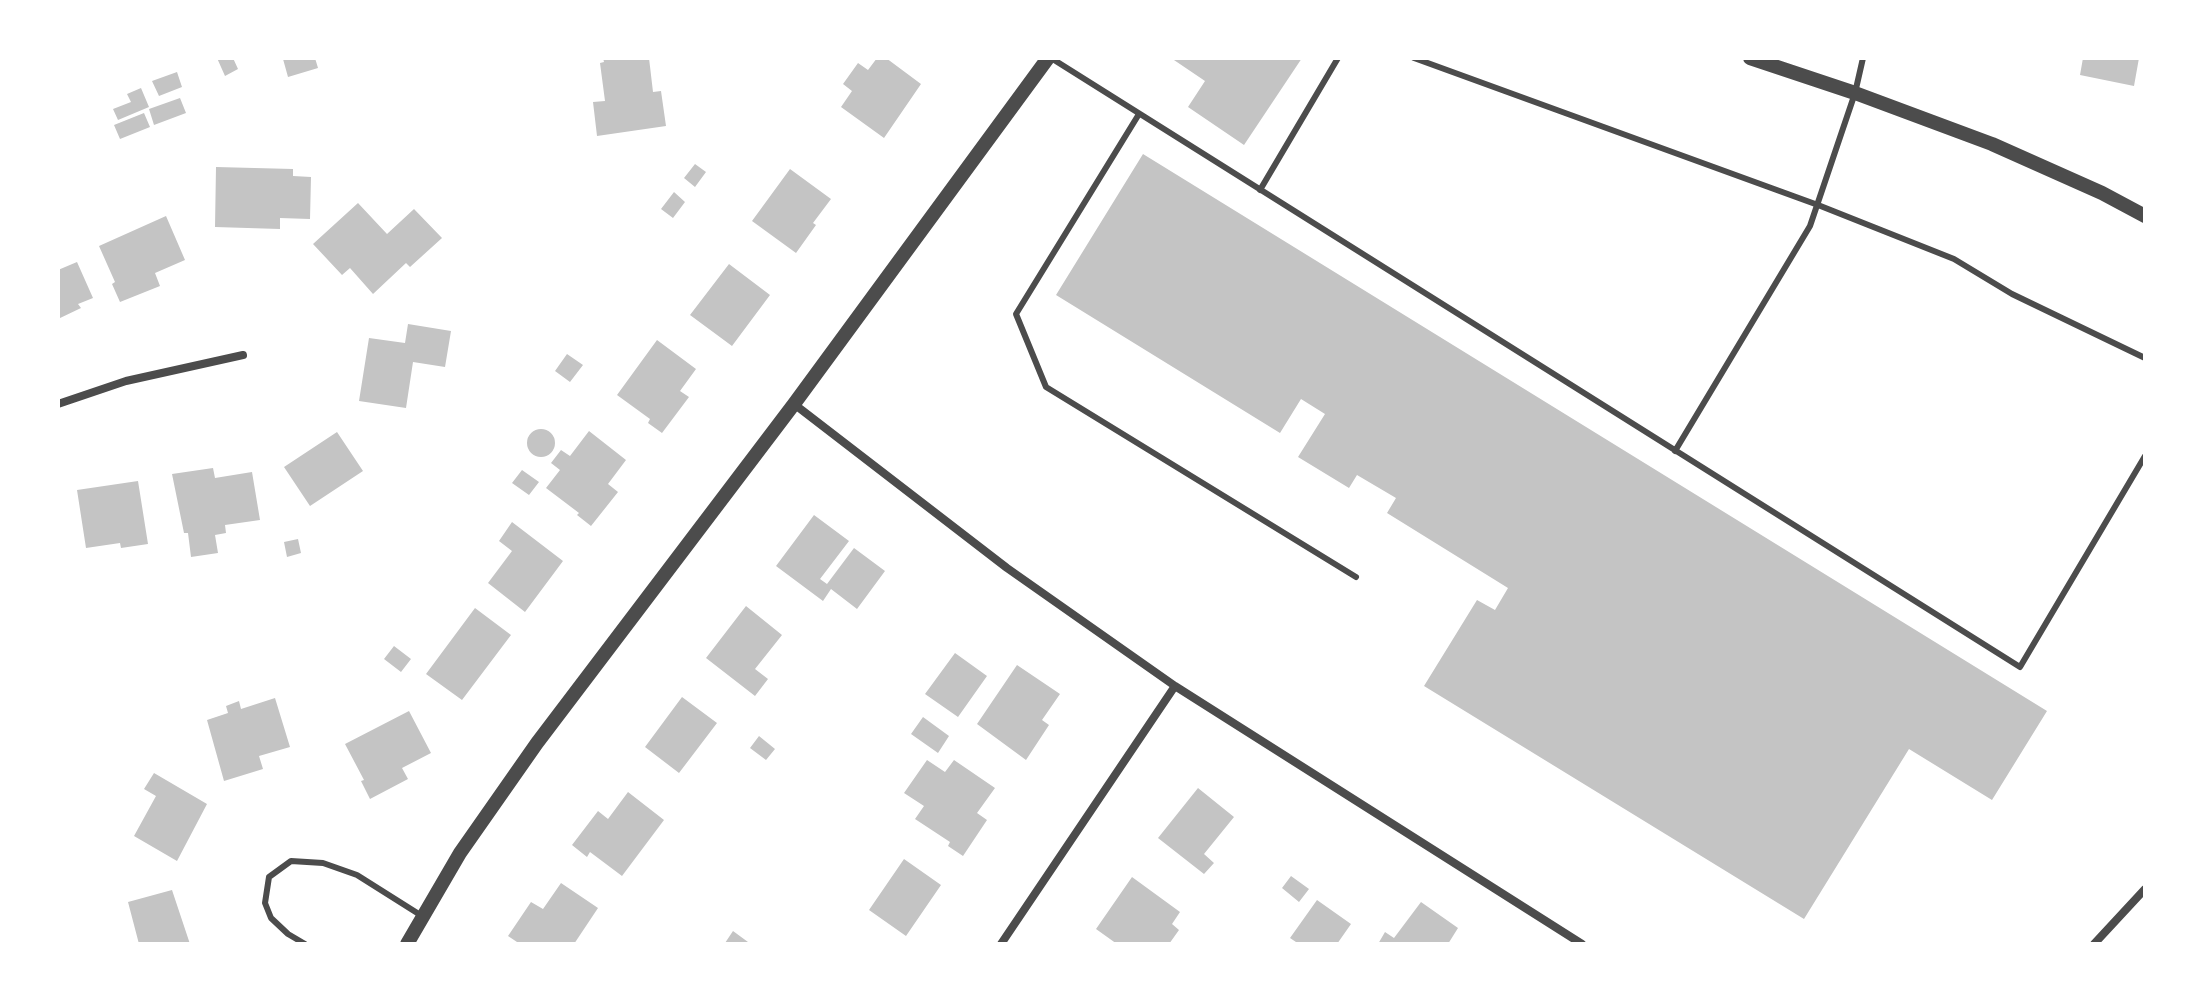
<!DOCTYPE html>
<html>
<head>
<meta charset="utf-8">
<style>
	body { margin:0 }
	#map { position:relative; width:2203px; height:1002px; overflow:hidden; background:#fff; font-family:"Space Grotesk",sans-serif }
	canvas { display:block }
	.frame { position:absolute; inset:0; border:60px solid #fff; pointer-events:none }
</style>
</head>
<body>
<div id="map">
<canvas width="2203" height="1002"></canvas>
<div class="frame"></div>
</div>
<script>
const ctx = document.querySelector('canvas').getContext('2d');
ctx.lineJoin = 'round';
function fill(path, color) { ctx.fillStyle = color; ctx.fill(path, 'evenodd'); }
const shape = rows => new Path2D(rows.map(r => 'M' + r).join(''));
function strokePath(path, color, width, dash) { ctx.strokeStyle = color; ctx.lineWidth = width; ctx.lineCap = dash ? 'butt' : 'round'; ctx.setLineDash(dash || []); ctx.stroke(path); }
fill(shape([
	[217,58,233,58,238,69,225,76],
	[315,58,318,68,288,77,283,59],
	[603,58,649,58,653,92,661,91,666,126,597,136,593,102,605,101,600,63,604,62],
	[877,58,886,58,921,84,884,138,841,107,852,91,843,84,858,63,868,70],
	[1171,58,1302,58,1244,145,1188,107,1205,81],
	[2083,58,2139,58,2134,86,2080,75],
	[177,72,182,87,159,96,152,81],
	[141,88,149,107,118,120,113,109,131,102,127,94],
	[180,98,186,113,154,125,149,109],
	[144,113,150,127,120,139,114,125],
	[1143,154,2047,711,1992,800,1909,749,1804,919,1424,686,1477,600,1495,610,1508,588,1387,513,1396,498,1357,475,1349,488,1298,457,1325,414,1301,399,1280,433,1056,295],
	[695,164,706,172,695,187,684,178],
	[216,167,293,169,293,176,311,177,310,219,280,218,280,229,215,227],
	[790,169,831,199,813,223,816,225,796,253,752,221],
	[674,192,685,202,673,218,661,209],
	[358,203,387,234,414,209,442,238,410,267,406,263,373,294,350,268,342,275,313,244],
	[166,216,185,260,155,273,160,286,120,302,112,284,115,282,99,246],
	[77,262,93,298,78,304,81,308,58,319,58,270],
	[729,264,770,295,732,346,690,315],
	[408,324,451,331,445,367,413,362,406,408,359,401,369,338,405,343],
	[657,340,696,369,680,391,689,397,662,433,648,423,650,419,617,395],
	[567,354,583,365,570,382,555,371],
	'527 443a14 14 0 1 1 28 0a14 14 0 1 1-28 0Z',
	[589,431,626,460,608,484,618,492,591,526,577,515,579,513,546,488,560,470,551,463,561,450,570,456],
	[337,432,363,471,310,506,284,467],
	[213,468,215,478,252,472,260,520,225,525,226,533,215,535,218,553,191,557,188,533,184,533,172,474],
	[522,470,539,482,529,495,512,483],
	[138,481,148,544,121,548,120,543,86,548,77,490],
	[814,515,849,541,820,579,827,584,854,548,885,571,857,609,831,589,823,601,776,566],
	[512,522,563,561,525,612,488,583,512,551,499,541],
	[298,539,301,553,287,557,284,542],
	[746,606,782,635,755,669,768,679,755,696,706,658],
	[475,608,511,635,462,700,426,674],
	[394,646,411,659,401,672,384,659],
	[955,653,987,676,958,717,925,694],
	[1017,665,1060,694,1042,720,1049,725,1026,760,977,724],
	[682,697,717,723,679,773,645,747],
	[275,698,290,747,259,756,263,769,224,781,207,720,228,713,226,706,239,701,241,709],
	[409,711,431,753,402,768,408,779,370,799,361,781,364,780,345,744],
	[923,717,949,736,938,753,911,734],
	[759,736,775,749,766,760,750,748],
	[927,760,945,772,954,760,995,788,977,813,987,820,963,856,948,846,950,842,915,819,924,806,904,793],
	[154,773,207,804,177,861,134,836,156,796,144,789],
	[1198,788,1234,817,1204,854,1214,863,1204,874,1158,838],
	[628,792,664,820,622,876,590,852,587,857,572,845,598,811,608,819],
	[904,859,941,885,906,936,869,910],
	[1291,876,1309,889,1299,902,1282,888],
	[1132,877,1180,912,1172,924,1179,930,1169,944,1117,944,1096,929],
	[561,883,598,908,574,944,520,944,508,936,531,902,543,909],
	[172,890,190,944,139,944,128,902],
	[1317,900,1351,924,1337,944,1299,944,1290,938],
	[1421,902,1458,928,1448,944,1378,944,1385,932,1394,938],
	[733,931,748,942,746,944,725,943]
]), '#c4c4c4');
strokePath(shape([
	[1051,58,2020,667,2145,456],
	[1414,58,1818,205,1954,259,2012,294,2145,358],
	[1139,114,1016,314,1046,387,1356,577],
	[1260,190,1338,58],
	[1675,451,1810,226,1855,93,1863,58],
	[305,944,288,934,271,918,265,903,269,877,291,861,323,863,357,875,422,916]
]), '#4c4c4c', 6);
strokePath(shape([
	[58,404,126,381,243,355],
	[794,404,1007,568,1175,686,1582,944],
	[1001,944,1175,686],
	[2094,944,2145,889]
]), '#4c4c4c', 8);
strokePath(shape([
	[1750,58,1855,93,1992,144,2102,193,2145,216],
	[407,944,460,853,537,743,794,404,1048,58]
]), '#4c4c4c', 14);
</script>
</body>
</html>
